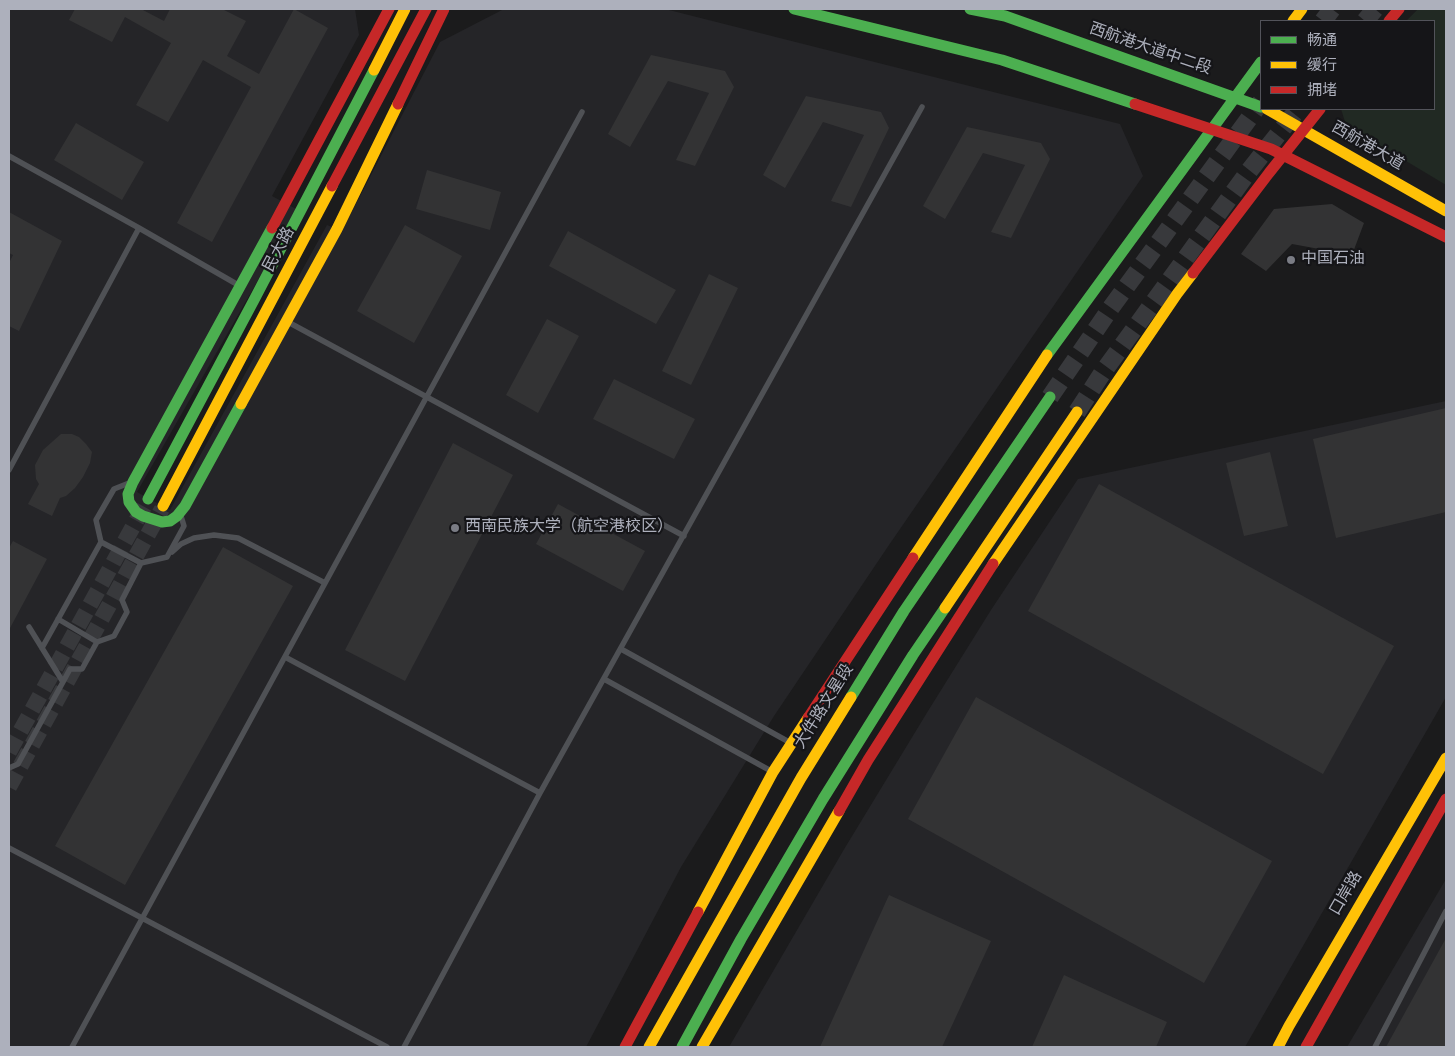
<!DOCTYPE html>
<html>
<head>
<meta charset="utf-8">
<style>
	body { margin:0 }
	#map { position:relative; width:1455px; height:1056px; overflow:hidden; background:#1b1b1c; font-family:Overpass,"Noto Sans SC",sans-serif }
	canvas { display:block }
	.frame { position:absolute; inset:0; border:10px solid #adb0bc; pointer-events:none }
	.legend { position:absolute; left:1260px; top:20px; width:175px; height:90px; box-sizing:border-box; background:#151518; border:1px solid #52535a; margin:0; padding:6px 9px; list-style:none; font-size:15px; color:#adb0bc }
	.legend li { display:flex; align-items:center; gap:10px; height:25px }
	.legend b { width:25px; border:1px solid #52535a }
</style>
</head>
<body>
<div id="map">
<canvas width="1455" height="1056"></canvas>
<div class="frame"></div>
<ul class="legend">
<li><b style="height:6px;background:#4caf50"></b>畅通</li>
<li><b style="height:6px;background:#ffc107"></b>缓行</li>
<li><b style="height:6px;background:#c62828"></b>拥堵</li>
</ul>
</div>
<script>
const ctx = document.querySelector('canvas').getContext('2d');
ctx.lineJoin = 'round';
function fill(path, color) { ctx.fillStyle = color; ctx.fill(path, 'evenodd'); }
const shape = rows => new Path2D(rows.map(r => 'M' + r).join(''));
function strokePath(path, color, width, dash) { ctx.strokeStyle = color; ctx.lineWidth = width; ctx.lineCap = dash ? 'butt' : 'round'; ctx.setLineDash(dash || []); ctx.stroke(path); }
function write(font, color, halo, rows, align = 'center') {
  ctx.font = font + ' Overpass,"Noto Sans SC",sans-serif'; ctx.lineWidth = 4.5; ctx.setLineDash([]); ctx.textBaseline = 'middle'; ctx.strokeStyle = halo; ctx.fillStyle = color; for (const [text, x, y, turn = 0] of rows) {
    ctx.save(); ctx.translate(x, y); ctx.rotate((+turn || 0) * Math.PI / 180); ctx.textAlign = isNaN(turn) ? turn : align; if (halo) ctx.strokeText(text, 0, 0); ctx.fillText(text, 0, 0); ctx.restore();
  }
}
fill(shape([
	[9,9,355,9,359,35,272,196,298,210,137,492,170,510,327,225,342,231,440,42,504,9,665,9,1120,124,1143,176,889,545,774,716,681,867,586,1047,9,1047],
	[1446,401,1446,697,1245,1047,729,1047,843,851,928,711,991,610,1078,479],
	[1446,879,1446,1047,1347,1047]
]), '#252528');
fill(shape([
	[1418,9,1446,9,1446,185,1346,125,1341,109,1434,109,1434,21,1406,21]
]), '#212923');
fill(shape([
	[75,9,141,9,164,21,170,9,222,9,246,21,227,56,259,74,294,9,328,28,212,242,177,223,251,87,203,60,168,122,136,105,171,43,125,17,112,42,69,20],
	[651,55,725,71,734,87,695,166,676,160,709,93,668,81,630,147,608,134],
	[806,96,881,112,889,128,851,207,831,201,864,135,823,122,785,188,763,175],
	[76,123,144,162,122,200,54,160],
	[967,127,1041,143,1050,159,1011,238,991,232,1025,165,983,153,945,219,923,206],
	[427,170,501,192,490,230,416,209],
	[1332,204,1364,223,1352,255,1292,244,1266,271,1241,254,1274,209],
	[9,212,62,241,19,331,9,326,9,263,13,255,9,253],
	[405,225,462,256,414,343,357,311],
	[568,231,676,290,656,324,549,266],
	[709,274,738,288,691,385,662,371],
	[547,319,579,336,538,413,506,395],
	[614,379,695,419,674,459,593,419],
	[1446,408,1446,512,1336,538,1313,439],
	[61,434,72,434,79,437,86,444,92,452,90,463,83,477,75,488,66,496,60,498,52,516,28,504,39,484,36,479,35,465,43,450],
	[453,443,513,475,405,681,345,650],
	[1270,452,1288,526,1244,536,1226,463],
	[1099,484,1394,646,1323,774,1028,611],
	[558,504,645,551,623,591,536,544],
	[13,541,47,559,9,630,9,548],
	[223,547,293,586,125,885,55,846],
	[976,697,1272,861,1204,983,908,819],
	[889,895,991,941,942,1047,820,1047],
	[1446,938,1446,1047,1386,1047],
	[1064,975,1167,1022,1156,1047,1032,1047]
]), '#333334');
strokePath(shape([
	[9,752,146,503],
	[9,787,162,509]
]), '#38393c', 16, [16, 8]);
strokePath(shape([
	[1323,21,1332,9],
	[1365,21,1375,9],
	[1050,397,1110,309,1261,102],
	[1077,412,1103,372,1249,171,1298,109]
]), '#38393c', 18, [18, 9]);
strokePath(shape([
	[9,156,139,228,240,286],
	[288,322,684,536],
	[9,470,139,228],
	[129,483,114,489,96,520,101,542,141,563,167,557,184,526,181,516],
	[172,552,181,544,194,538,214,535,238,538,325,583],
	[58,619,97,642],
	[42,648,101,542],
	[621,649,789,742],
	[285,657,540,793],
	[604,679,771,771],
	[63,682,70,669,82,669,97,642,114,636,127,612,122,600,141,563],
	[9,768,18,764,63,682,29,627],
	[9,848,387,1047],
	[72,1047,582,112],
	[404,1047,540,793,922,107],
	[1375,1047,1446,911]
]), '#4f5155', 5.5);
strokePath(shape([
	[794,9,1002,60,1135,104],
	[970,9,1005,16,1261,107],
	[1047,355,1261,62],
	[241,404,185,506,177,516,170,521,162,522,143,516,136,512,129,502,128,494,133,482,272,228],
	[148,499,254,300,374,70],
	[851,697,904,611,1050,397],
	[682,1047,741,939,823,799,913,655,945,608]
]), '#4caf50', 11);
strokePath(shape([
	[1293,21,1302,9],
	[374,70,405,9],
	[1267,109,1446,211],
	[241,404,337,229,398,104],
	[163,506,332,186],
	[913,558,1047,355],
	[993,564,1177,294,1193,273],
	[945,608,1077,412],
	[698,912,773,772,808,718],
	[649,1047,801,778,851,697],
	[702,1047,839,811],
	[1278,1047,1289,1026,1446,758]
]), '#ffc107', 11);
strokePath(shape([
	[1389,21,1399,9],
	[398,104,444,9],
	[1135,104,1271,149,1446,237],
	[332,186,426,9],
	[272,228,389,9],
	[1193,273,1269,173,1320,109],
	[808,718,913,558],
	[839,811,868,760,993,564],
	[625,1047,698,912],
	[1306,1047,1446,799]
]), '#c62828', 11);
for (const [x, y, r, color] of [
	[1291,260,5,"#7a7c84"],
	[455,528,5,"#7a7c84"]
]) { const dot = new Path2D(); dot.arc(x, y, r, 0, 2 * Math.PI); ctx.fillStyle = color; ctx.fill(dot); strokePath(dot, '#151518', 2); }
write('16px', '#adb0bc', '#151518', [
	["西航港大道中二段",1150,50,19],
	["西航港大道",1367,147,30],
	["民大路",280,250,-62],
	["大件路文星段",825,707,-58],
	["口岸路",1347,894,-60]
]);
write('16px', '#adb0bc', '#151518', [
	["中国石油",1301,260],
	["西南民族大学（航空港校区）",465,528]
], 'left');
</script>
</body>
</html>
